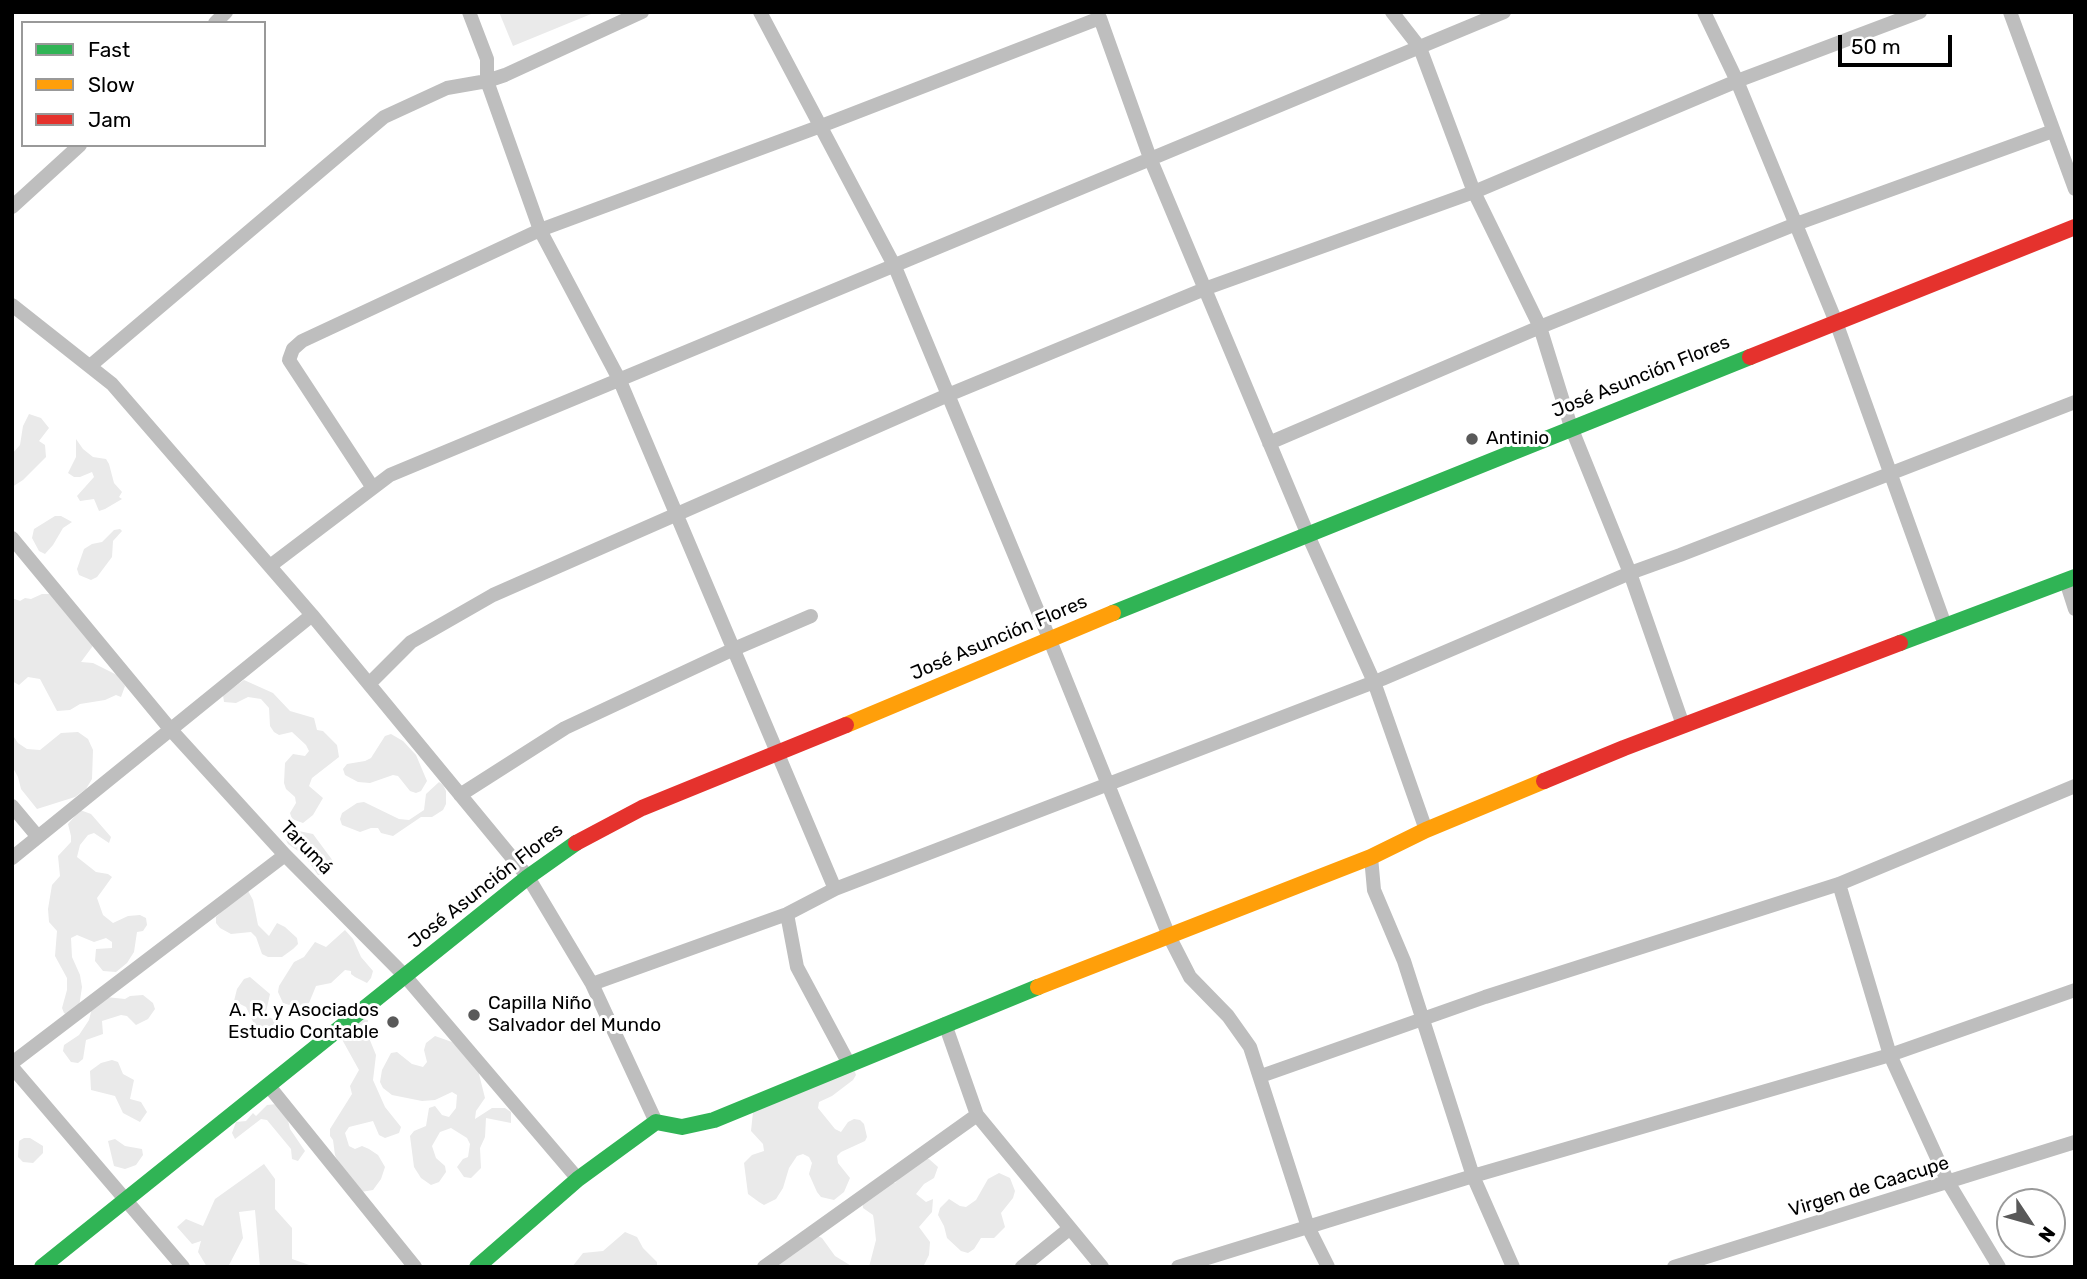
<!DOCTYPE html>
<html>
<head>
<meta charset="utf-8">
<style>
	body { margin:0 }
	#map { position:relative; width:2087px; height:1279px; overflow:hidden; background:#fff; font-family:Rubik,sans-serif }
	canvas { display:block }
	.frame { position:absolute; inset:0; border:14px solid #000; pointer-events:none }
	.legend { position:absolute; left:21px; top:21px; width:245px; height:126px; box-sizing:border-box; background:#fff; border:2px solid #999; margin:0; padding:9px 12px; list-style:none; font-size:21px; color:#000 }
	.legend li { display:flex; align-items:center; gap:14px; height:35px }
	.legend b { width:35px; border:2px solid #999 }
	.north { position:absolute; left:1996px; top:1188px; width:70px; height:70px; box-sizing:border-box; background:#fff; border:2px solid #999; border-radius:50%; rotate:126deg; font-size:19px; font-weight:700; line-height:28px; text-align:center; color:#000 }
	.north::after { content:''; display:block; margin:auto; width:24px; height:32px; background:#595959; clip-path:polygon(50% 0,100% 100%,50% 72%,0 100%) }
	.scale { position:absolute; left:1838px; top:35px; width:114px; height:32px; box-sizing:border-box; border:4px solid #000; border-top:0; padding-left:9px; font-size:21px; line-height:24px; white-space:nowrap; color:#000; -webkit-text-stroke:5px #fff; paint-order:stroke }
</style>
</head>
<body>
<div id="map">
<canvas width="2087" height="1279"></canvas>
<div class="frame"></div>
<ul class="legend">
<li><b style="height:9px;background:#30b455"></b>Fast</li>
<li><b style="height:9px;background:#ff9f0a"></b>Slow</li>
<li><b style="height:9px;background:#e5322d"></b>Jam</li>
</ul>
<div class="north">N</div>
<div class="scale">50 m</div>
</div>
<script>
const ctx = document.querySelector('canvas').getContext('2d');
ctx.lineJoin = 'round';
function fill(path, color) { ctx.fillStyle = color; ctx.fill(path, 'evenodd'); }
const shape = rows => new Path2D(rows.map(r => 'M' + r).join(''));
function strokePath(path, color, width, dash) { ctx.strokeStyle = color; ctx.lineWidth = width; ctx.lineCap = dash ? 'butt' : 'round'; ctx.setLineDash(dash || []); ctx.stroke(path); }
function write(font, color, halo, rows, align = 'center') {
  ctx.font = font + ' Rubik,sans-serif'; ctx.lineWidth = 6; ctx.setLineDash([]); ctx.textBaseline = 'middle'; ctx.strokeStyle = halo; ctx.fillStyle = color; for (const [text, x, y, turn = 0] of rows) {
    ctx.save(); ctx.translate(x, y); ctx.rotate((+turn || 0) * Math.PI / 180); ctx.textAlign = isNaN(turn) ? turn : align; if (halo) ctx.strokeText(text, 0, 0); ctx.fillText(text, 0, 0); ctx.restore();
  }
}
fill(shape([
	[499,12,596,12,513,46],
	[29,414,41,418,49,428,39,441,45,445,46,457,23,480,12,487,12,454,20,445,23,426],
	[76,439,83,449,93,457,106,459,109,464,114,483,122,492,119,497,122,499,105,509,99,511,94,499,80,501,77,496,94,477,92,472,80,477,74,477,68,473,76,457],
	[55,516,61,516,72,522,63,528,53,545,45,554,39,551,32,538,34,529],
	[120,529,122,531,113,541,112,557,97,577,91,580,79,575,77,569,84,549,92,544,102,542,114,530],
	[42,594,57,594,95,643,81,662,93,663,117,675,125,686,121,697,116,695,105,700,80,704,70,710,57,711,40,679,28,677,19,685,12,681,12,598,20,601,25,598,31,599],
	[244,680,273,693,290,711,314,718,317,730,323,731,337,745,339,757,312,778,309,786,323,798,313,815,303,823,292,819,290,813,296,803,295,797,286,789,284,783,285,763,293,754,305,756,309,751,306,745,292,732,279,735,274,732,270,726,269,708,261,699,248,697,236,703,224,702,223,695],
	[78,732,88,739,93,750,92,779,86,789,75,797,37,809,21,789,18,777,12,766,12,734,18,743,27,749,40,750,61,733],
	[391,734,403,741,416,755,427,781,421,791,416,793,410,791,398,776,393,775,370,783,358,782,345,775,343,769,347,764,365,761,371,758,385,736],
	[439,782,443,785,446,791,446,804,443,810,432,817,421,817,393,836,381,833,378,828,371,828,360,832,342,825,340,819,342,813,357,803,364,802,399,819,409,820,424,810,426,794],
	[80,810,91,814,111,837,109,843,94,833,88,835,80,845,77,857,96,872,108,874,112,877,97,898,103,915,113,923,128,916,140,915,146,918,147,925,143,931,137,932,134,952,127,963,116,972,103,971,95,961,96,949,112,948,112,942,106,938,94,942,77,935,71,938,72,957,80,975,82,987,79,1007,69,1016,64,1013,62,1008,67,990,67,978,55,956,57,931,49,922,48,909,52,885,60,876,58,856,71,842,71,836,68,824],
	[294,830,313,834,333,861,325,875,318,875,304,855,288,844,285,838,288,832],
	[247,889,253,900,258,925,269,936,277,923,285,927,297,938,298,944,293,949,282,957,268,957,262,954,256,937,251,932,231,934,220,928,216,923,216,917],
	[345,930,353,939,361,957,373,971,371,978,367,983,355,977,351,974,351,971,345,970,331,983,316,986,309,1003,296,1007,283,1003,278,992,279,986,294,962,304,957,315,942,326,947],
	[250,977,270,994,266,1012,269,1017,288,1027,289,1033,281,1039,257,1030,246,1007,234,1001,237,989,244,979],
	[143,995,153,1003,155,1009,148,1019,136,1025,127,1016,121,1015,102,1021,103,1034,86,1040,83,1059,78,1063,71,1062,63,1051,64,1045,79,1035,89,1020,92,1008,106,997,125,999,130,996],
	[356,1018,368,1020,367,1033,376,1055,373,1080,385,1107,401,1127,399,1133,385,1138,379,1135,373,1121,349,1127,345,1133,349,1146,355,1149,362,1146,369,1149,378,1155,385,1167,381,1179,373,1190,361,1192,340,1166,335,1155,333,1140,330,1136,330,1129,352,1094,350,1086,359,1070,339,1034],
	[435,1036,452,1042,478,1070,485,1098,476,1111,475,1119,492,1108,505,1108,511,1112,511,1123,486,1118,485,1137,480,1148,481,1168,471,1178,464,1177,457,1167,463,1159,468,1157,470,1144,467,1138,451,1128,440,1132,432,1146,436,1158,445,1166,446,1172,439,1182,431,1185,421,1178,414,1167,410,1136,414,1131,426,1126,429,1108,435,1106,442,1115,449,1117,456,1108,457,1095,452,1092,435,1100,422,1101,392,1095,383,1088,380,1082,382,1070,391,1053,397,1052,412,1064,423,1067,427,1062,424,1050,426,1043],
	[112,1060,118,1062,123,1074,134,1080,130,1099,141,1102,147,1112,140,1122,123,1113,115,1096,91,1090,90,1071,101,1063],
	[854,1069,856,1075,853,1080,832,1096,819,1102,818,1108,835,1129,841,1132,848,1122,854,1119,860,1120,864,1124,867,1137,865,1141,841,1152,837,1156,838,1163,850,1178,844,1192,834,1200,821,1197,817,1192,809,1174,812,1163,809,1157,803,1154,797,1156,789,1168,783,1188,776,1199,764,1205,759,1202,748,1194,744,1163,752,1155,764,1151,763,1144,751,1131,753,1112],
	[277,1104,287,1116,290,1129,305,1151,298,1161,292,1159,291,1149,267,1120,261,1119,235,1139,232,1133,236,1122,246,1121,253,1113,256,1116,267,1105],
	[24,1138,30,1138,43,1146,43,1153,33,1163,23,1162,18,1157,19,1141],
	[115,1139,125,1146,142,1149,143,1155,136,1165,125,1169,114,1166,108,1141],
	[923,1158,929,1159,938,1167,934,1178,924,1184,916,1194,926,1202,933,1199,932,1212,919,1227,930,1242,929,1255,923,1267,869,1267,876,1240,874,1221,873,1215,863,1208,861,1190,871,1183,895,1183,907,1169],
	[264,1164,275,1179,275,1209,292,1228,292,1259,315,1267,260,1267,255,1210,239,1212,243,1238,228,1267,207,1267,198,1252,201,1241,192,1244,177,1227,186,1219,203,1226,215,1199],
	[999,1173,1010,1178,1015,1191,1013,1198,1001,1213,1005,1227,994,1238,981,1238,974,1249,968,1253,961,1251,947,1238,944,1226,938,1215,940,1208,949,1199,960,1206,966,1207,976,1200,988,1179],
	[625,1232,637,1237,643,1248,657,1262,657,1267,572,1267,583,1253,603,1251],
	[816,1235,822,1238,835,1256,853,1267,761,1267]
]), '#eaeaea');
strokePath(shape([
	[469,12,487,59,487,81,540,230,821,126,1100,18,1150,158,1308,535,1374,682,1426,830],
	[760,12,895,267,1049,638,1169,936,1190,977,1228,1016,1250,1047,1308,1227,1328,1267],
	[1392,12,1420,48,1474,192,1540,327,1571,427,1630,573,1683,725],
	[1704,12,1737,81,1836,322,1945,625],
	[2010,12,2075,189],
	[215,23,226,12],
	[12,207,80,145],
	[12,305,112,384,312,615],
	[90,366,384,117,447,88,487,81,505,75,642,12],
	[1269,443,1540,327,1796,224,2053,131],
	[373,488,289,360,293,349,302,341,540,230,620,381,835,889],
	[12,538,171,730,285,855,405,976,578,1179],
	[270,566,390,475,1504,12],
	[2066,581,2075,609],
	[369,684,411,642,493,595,948,395,1207,288,1474,192,1737,81,1920,12],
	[460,795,565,728,734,649,811,616],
	[12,806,38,837],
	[1371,857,1374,890,1404,961,1473,1176,1513,1267],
	[12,858,312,615,528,877,592,984,656,1122],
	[1839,884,1890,1055,1948,1182,1999,1267],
	[787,914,797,967,849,1064],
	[592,984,787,914,835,889,1382,679,1630,573,1680,555,2075,402],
	[945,1024,977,1115,1102,1267],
	[12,1063,285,855],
	[12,1067,183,1267],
	[1261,1076,1485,997,1839,884,2075,786],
	[268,1085,415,1267],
	[764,1267,977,1115],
	[1022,1267,1069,1229],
	[1178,1267,1473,1176,1890,1055,2075,990],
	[1674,1267,2075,1142]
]), '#bebebe', 14);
strokePath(shape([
	[1113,613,1750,357],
	[1900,643,2075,577],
	[42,1267,528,877,576,843],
	[477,1267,578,1179,656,1122,682,1127,714,1120,1038,987]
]), '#30b455', 16);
strokePath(shape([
	[846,725,1113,613],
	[1038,987,1371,857,1426,830,1544,781]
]), '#ff9f0a', 16);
strokePath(shape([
	[1750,357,2075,227],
	[1544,781,1624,748,1900,643],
	[576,843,642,808,846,725]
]), '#e5322d', 16);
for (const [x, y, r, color] of [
	[1472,439,7,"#595959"],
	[474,1015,7,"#595959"],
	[393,1022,7,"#595959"]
]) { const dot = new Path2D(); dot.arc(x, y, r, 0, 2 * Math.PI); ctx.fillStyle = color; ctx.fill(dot); strokePath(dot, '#fff', 2.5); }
write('19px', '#000', '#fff', [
	["José Asunción Flores",1641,377,-22],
	["José Asunción Flores",999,638,-23],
	["Tarumá",306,848,46],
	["José Asunción Flores",486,886,-38],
	["Virgen de Caacupe",1869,1187,-17]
]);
write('19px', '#000', '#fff', [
	["Antinio",1486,439],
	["Capilla Niño",488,1004],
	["Salvador del Mundo",488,1026],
	["A. R. y Asociados",379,1011,"right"],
	["Estudio Contable",379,1033,"right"]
], 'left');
</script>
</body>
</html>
